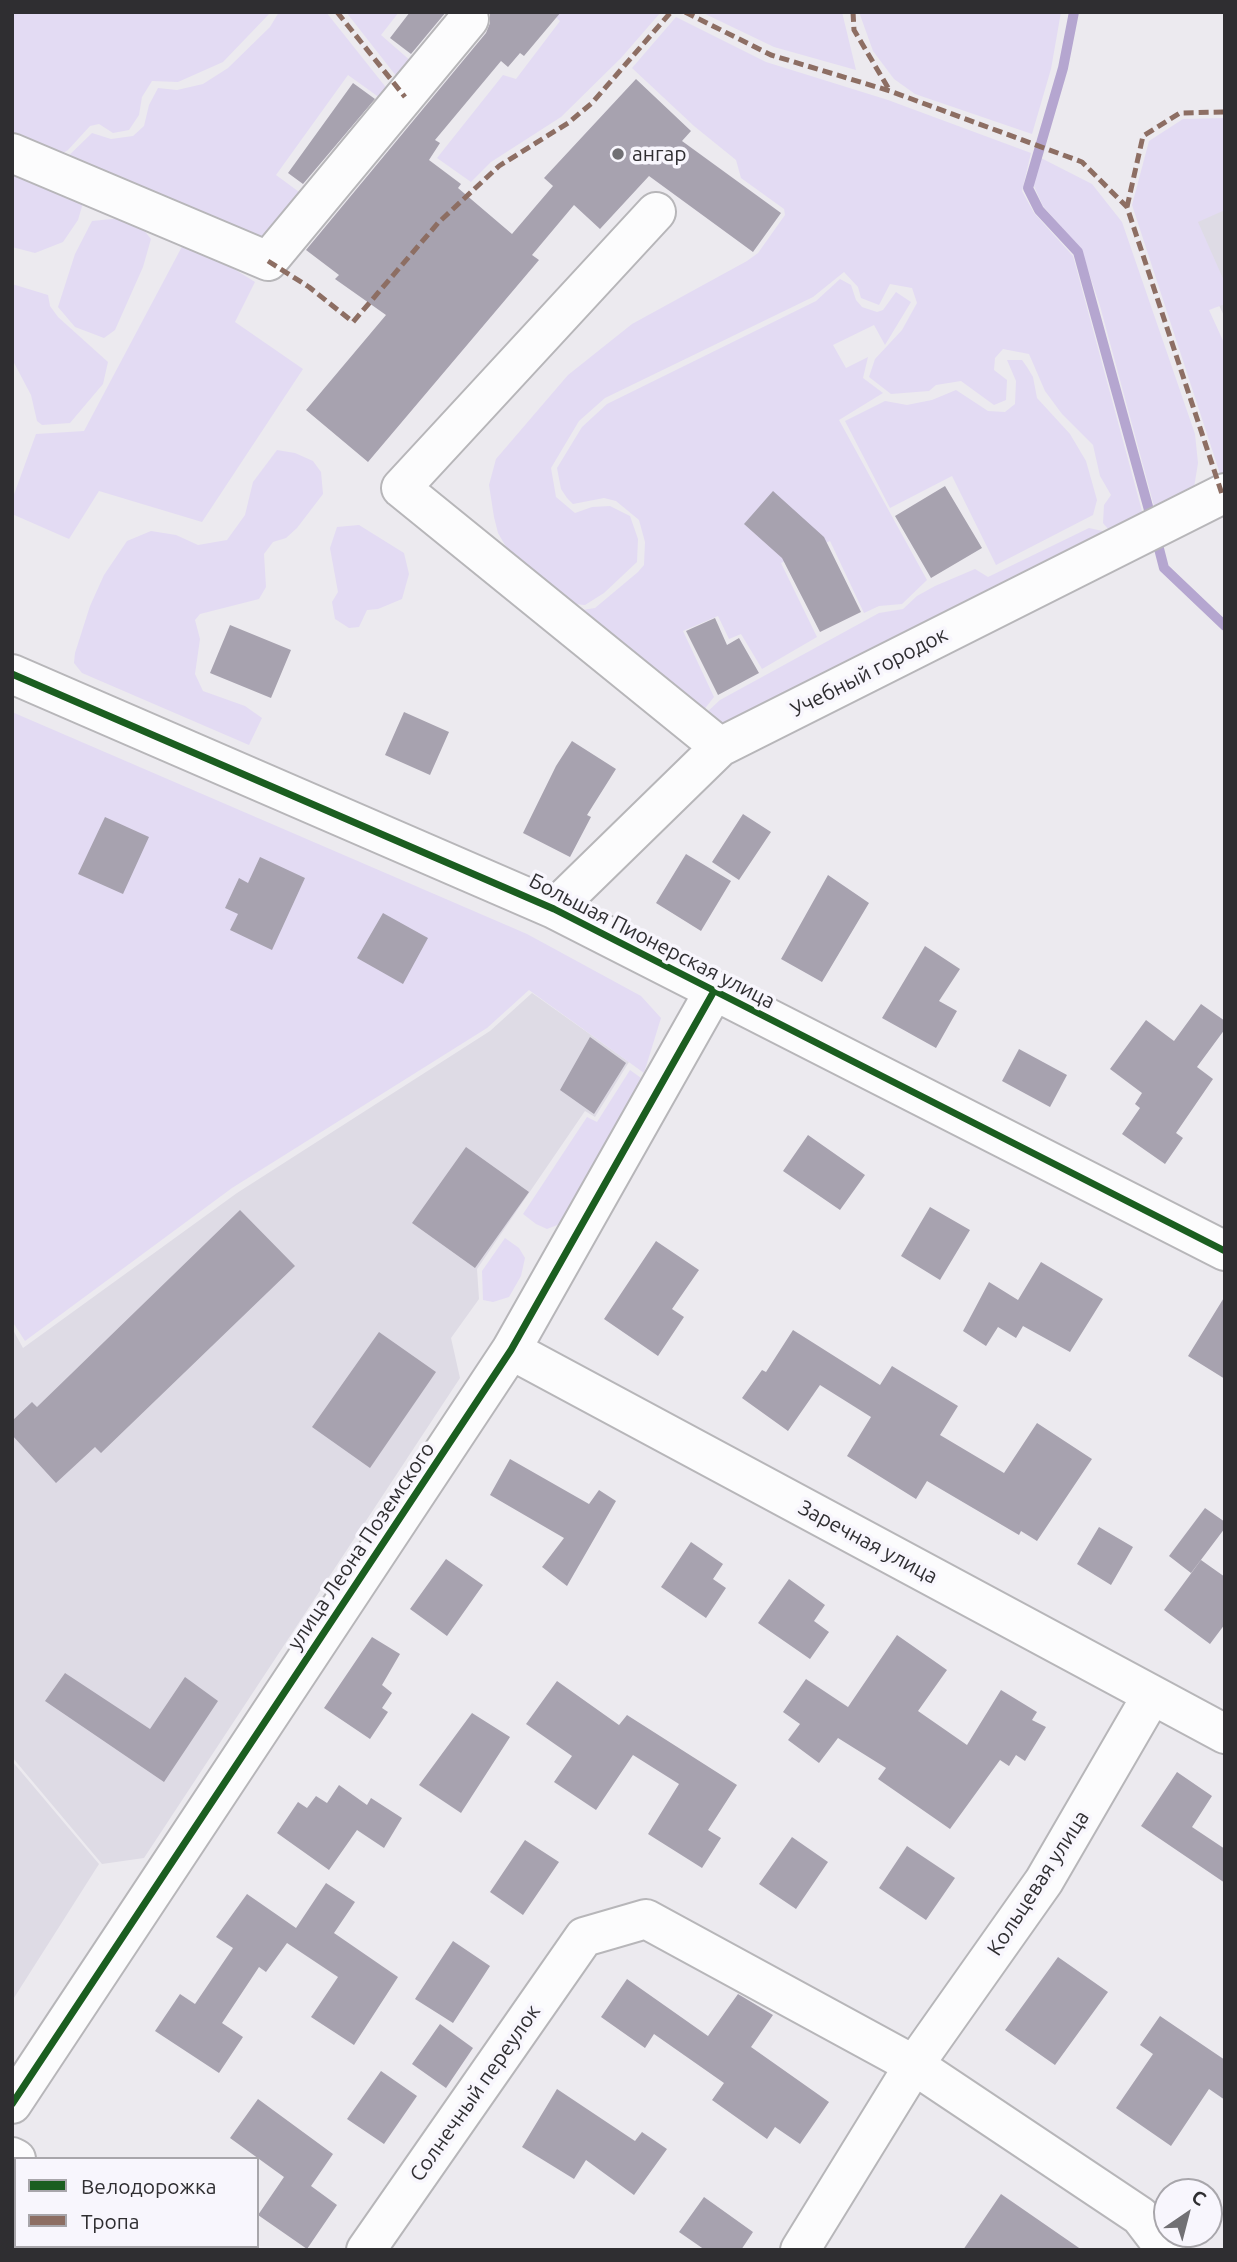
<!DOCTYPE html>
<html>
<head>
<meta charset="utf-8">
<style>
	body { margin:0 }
	#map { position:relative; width:1237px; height:2262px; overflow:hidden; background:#eceaef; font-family:Ubuntu,sans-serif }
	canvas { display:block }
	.frame { position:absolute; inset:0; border:14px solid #2f2e31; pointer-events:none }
	.legend { position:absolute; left:14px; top:2157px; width:245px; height:91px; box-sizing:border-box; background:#f8f6fd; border:2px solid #a8a6ab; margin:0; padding:9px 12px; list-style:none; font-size:21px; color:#2f2e31 }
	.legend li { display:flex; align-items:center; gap:14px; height:35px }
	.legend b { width:35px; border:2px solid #a8a6ab }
	.north { position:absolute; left:1153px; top:2178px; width:70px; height:70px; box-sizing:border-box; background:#f8f6fd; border:2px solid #a8a6ab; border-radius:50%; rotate:35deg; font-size:19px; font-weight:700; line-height:28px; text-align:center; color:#2f2e31 }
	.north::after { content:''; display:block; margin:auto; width:24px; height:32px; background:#717074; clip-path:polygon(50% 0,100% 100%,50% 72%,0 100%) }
</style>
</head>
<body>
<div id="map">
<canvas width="1237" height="2262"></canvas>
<div class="frame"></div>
<ul class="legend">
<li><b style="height:9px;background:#1b5e20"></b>Велодорожка</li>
<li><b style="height:9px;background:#8d6e63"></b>Тропа</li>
</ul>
<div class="north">С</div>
</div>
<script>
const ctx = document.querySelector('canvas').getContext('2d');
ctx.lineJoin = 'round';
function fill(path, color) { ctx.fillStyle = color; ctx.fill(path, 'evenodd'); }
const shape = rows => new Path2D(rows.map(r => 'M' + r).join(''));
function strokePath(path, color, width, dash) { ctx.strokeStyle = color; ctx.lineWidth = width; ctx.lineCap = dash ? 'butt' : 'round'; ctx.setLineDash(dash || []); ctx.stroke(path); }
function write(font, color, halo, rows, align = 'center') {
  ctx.font = font + ' Ubuntu,sans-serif'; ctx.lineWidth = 7; ctx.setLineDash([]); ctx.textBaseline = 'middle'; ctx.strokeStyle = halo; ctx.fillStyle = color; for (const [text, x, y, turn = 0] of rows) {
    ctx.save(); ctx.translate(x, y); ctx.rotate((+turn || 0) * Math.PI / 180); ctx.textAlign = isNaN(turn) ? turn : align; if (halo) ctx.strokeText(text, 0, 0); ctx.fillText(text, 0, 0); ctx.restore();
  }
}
fill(shape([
	[1225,165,1225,318,1166,192],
	[532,993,629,1062,595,1117,585,1111,477,1269,479,1299,451,1338,460,1378,144,1858,102,1864,12,1757,12,1328,23,1348,237,1193,490,1031],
	[12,1761,99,1864,12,2001]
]), '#dedbe5');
fill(shape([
	[12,12,271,12,223,62,178,82,152,81,142,97,139,115,129,130,113,133,99,124,90,126,68,150,52,160,12,143],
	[279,12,326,12,392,95,387,103,348,75,276,175,310,200,268,252,59,165,92,133,111,139,133,136,144,126,149,105,158,88,177,90,203,84,228,68,270,27],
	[346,12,399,12,381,35,420,69,404,86],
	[550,12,661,12,621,58,561,117,491,162,471,182,437,158,503,75,516,79,560,21],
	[701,12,842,12,856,70,774,47],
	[859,12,1061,12,1051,69,1032,134,915,94,894,79,873,51],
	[676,17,766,62,888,100,1031,153,1022,191,1034,213,1073,256,1145,522,1114,536,1103,523,1104,505,1111,495,1100,476,1093,445,1062,414,1045,391,1029,354,1003,349,995,358,994,370,1007,380,1006,400,994,405,961,381,936,385,929,391,891,394,869,377,875,359,902,330,917,303,912,288,890,284,879,305,861,298,858,287,844,272,813,297,605,398,579,421,551,468,556,497,575,513,592,507,610,506,630,516,638,539,637,562,604,593,585,605,563,603,513,559,498,533,494,517,489,485,496,459,568,375,632,324,747,261,758,253,785,215,784,209,741,178,736,160,694,126,632,68],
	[1225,118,1225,210,1198,222,1225,283,1225,304,1209,310,1225,345,1223,483,1132,205,1149,141,1183,119],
	[1041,158,1092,184,1122,222,1195,434,1198,463,1193,494,1157,517,1100,306,1081,249,1043,206,1033,184],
	[12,166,83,203,78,220,63,242,35,253,12,247],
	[122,218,143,229,151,239,143,267,115,330,104,338,75,327,58,307,75,254,92,221],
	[186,239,255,282,235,322,303,369,202,522,99,491,69,539,12,514,12,500,36,434,84,431],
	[840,279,851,285,856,300,862,307,877,312,883,310,896,292,911,302,885,345,874,325,833,345,846,368,868,357,863,378,883,393,839,420,927,580,902,604,879,606,864,613,830,541,781,563,817,637,762,669,741,634,729,639,718,616,683,631,714,697,696,720,576,611,595,608,638,572,644,565,645,542,639,520,616,501,604,498,573,504,567,498,561,489,557,468,582,427,607,404,816,301],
	[12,284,48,295,50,306,58,317,108,362,103,384,70,423,42,425,37,421,31,395,12,359],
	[1007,360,1022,360,1027,367,1033,377,1037,398,1070,434,1086,461,1097,500,1093,515,996,565,952,476,890,508,845,421,885,401,907,405,932,400,956,390,988,411,1005,412,1015,404,1016,381],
	[277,450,295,453,313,461,321,472,323,494,297,528,286,538,273,542,264,554,266,587,259,599,200,614,195,620,200,639,195,674,203,691,245,706,262,718,249,745,82,673,74,663,75,653,90,606,104,575,127,541,151,531,176,535,198,545,227,540,245,515,253,482],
	[359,525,404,553,409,574,402,599,378,609,367,610,359,627,349,628,335,619,332,602,338,592,330,548,337,527],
	[1089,528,1107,532,721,730,706,713,720,700,879,613,903,609,917,596,935,586,975,569,988,577],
	[12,712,527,934,641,996,661,1018,644,1073,529,990,487,1028,232,1188,25,1341,12,1321],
	[630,1070,641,1078,565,1222,547,1229,536,1224,523,1214,587,1117,597,1122],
	[505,1238,519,1248,525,1258,521,1276,509,1297,493,1302,483,1300,482,1271]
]), '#e3dbf3');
strokePath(shape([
	[1074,12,1063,68,1028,188,1039,210,1078,252,1152,521],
	[1156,537,1164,568,1225,626]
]), '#b5a6d0', 10);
fill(shape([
	[410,12,446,12,411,54,390,38],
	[490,12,561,12,524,56,520,53,508,67,501,61,435,140,440,143,429,160,461,184,458,188,512,234,553,186,544,178,636,79,691,131,682,141,781,213,753,252,649,176,600,229,574,205,532,255,539,260,368,462,306,410,386,315,335,279,339,275,306,250,486,33,490,23],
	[353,83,375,99,303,184,288,173],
	[945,486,982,548,931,578,895,516],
	[773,491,824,537,861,612,820,632,782,558,744,524],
	[715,618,727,645,739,638,759,673,718,695,686,631],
	[230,625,291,650,271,698,210,673],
	[404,712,449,732,430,775,385,755],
	[572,741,616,769,587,815,591,817,570,857,523,833,556,766],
	[743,814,771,832,739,880,712,862],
	[105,817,149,837,123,894,78,874],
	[686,854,731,881,701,931,656,903],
	[260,857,305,878,272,950,230,930,238,914,225,908,239,878,248,883],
	[828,875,869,903,822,982,781,959],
	[383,913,428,938,403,984,357,958],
	[925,946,960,969,939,1001,957,1011,936,1048,882,1018],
	[1201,1004,1225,1021,1225,1029,1197,1067,1213,1079,1176,1133,1183,1138,1165,1164,1122,1134,1140,1108,1135,1104,1142,1093,1110,1069,1146,1020,1174,1041],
	[590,1037,626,1063,594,1114,560,1090],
	[1019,1049,1067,1075,1050,1107,1002,1081],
	[808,1135,865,1175,840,1210,783,1171],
	[466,1147,529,1192,475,1268,412,1223],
	[930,1207,970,1230,940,1280,901,1256],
	[240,1210,295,1266,101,1453,95,1447,56,1483,12,1435,12,1421,32,1402,37,1407],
	[656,1241,699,1270,672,1309,684,1317,658,1356,604,1319],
	[1041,1262,1103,1299,1070,1352,1023,1326,1016,1338,998,1327,986,1346,963,1331,989,1282,1018,1300],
	[1225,1296,1225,1379,1188,1356],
	[793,1330,880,1385,892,1366,958,1406,940,1435,1004,1473,1037,1423,1092,1459,1037,1541,1021,1531,1019,1535,927,1481,916,1499,847,1456,871,1417,820,1385,788,1431,742,1398,762,1370,766,1372],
	[379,1332,436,1372,370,1468,312,1427],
	[510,1459,589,1504,599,1490,616,1501,567,1586,542,1567,564,1538,490,1495],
	[1205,1508,1225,1522,1225,1528,1191,1573,1169,1556],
	[1099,1527,1133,1547,1111,1585,1077,1564],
	[691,1542,723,1564,713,1579,726,1588,706,1618,661,1587],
	[446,1559,483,1585,447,1636,410,1609],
	[1201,1560,1225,1577,1225,1624,1210,1644,1164,1610],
	[789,1579,825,1605,814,1621,829,1632,810,1659,758,1623],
	[897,1635,947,1670,918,1711,967,1745,1001,1690,1037,1712,1032,1720,1046,1727,1025,1761,1016,1755,1009,1766,1000,1760,950,1829,878,1779,886,1768,838,1738,819,1763,788,1740,800,1724,783,1712,806,1679,848,1707],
	[372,1637,400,1654,382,1685,392,1693,382,1708,388,1712,370,1739,324,1708],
	[65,1673,150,1729,185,1677,218,1701,164,1782,45,1701],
	[557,1681,619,1725,627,1715,737,1785,708,1830,721,1838,702,1868,648,1834,679,1784,633,1755,596,1810,554,1782,572,1756,526,1724],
	[472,1713,510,1737,461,1813,419,1785],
	[1177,1772,1212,1796,1192,1827,1225,1849,1225,1883,1141,1826],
	[339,1785,367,1805,371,1798,402,1818,384,1848,357,1830,329,1870,277,1833,298,1802,307,1808,316,1796,327,1803],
	[792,1837,828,1862,796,1909,759,1884],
	[525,1840,559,1862,523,1915,490,1892],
	[907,1846,955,1878,926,1920,879,1888],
	[326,1883,355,1902,334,1933,398,1977,354,2045,311,2017,338,1977,287,1943,266,1972,259,1967,222,2023,243,2037,219,2073,155,2031,180,1994,195,2004,233,1948,216,1937,247,1894,296,1928],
	[453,1941,490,1966,453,2023,415,1999],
	[1058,1957,1108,1992,1055,2065,1005,2030],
	[627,1979,708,2036,738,1994,773,2015,751,2047,829,2102,800,2144,775,2127,767,2139,712,2100,724,2083,654,2034,645,2048,601,2017],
	[1160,2016,1225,2060,1225,2100,1209,2089,1171,2146,1116,2108,1153,2054,1140,2045],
	[440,2024,473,2048,446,2088,412,2064],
	[381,2071,417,2096,384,2144,347,2119],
	[557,2089,635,2141,642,2132,667,2149,634,2195,586,2160,574,2179,522,2147],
	[258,2099,333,2154,311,2186,337,2205,307,2249,258,2215,284,2177,230,2138],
	[1001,2194,1082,2250,963,2250],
	[704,2197,753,2232,741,2250,705,2250,679,2232]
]), '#a7a2af');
const minor = shape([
	[12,153,268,261,469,19],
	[656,212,401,488,720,747],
	[12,674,554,909,1225,1251],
	[554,909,720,747,1225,493],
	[511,1350,1225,1734],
	[12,2104,511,1350,714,991],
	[12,2157,16,2159],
	[185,2246,192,2250],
	[366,2250,584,1937,646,1919,914,2065,1140,2216,1166,2250],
	[800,2250,914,2065,1044,1881,1152,1695]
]);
strokePath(minor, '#b7b6b9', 42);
strokePath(minor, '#fcfcfd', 38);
strokePath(shape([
	[337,12,405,97],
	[685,12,771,55,890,91,1082,162,1127,207,1222,494,1225,495],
	[853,12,854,30,890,91],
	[1127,207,1143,136,1180,113,1225,112],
	[268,261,309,287,353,322,438,223,499,166,568,123,592,103,671,12]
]), '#8d6e63', 5, [10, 5]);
strokePath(shape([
	[12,674,554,909,1225,1251],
	[12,2104,511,1350,714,991]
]), '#1b5e20', 7);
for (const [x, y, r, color] of [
	[618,154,7,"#717074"]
]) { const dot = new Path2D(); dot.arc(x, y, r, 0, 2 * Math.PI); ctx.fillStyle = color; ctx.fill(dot); strokePath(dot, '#f8f6fd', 2.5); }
write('21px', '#2f2e31', '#f8f6fd', [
	["ангар",632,154]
], 'left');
write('21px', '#2f2e31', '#f8f6fd', [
	["Учебный городок",869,672,-27],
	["Большая Пионерская улица",652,941,27],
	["Заречная улица",868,1542,28],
	["улица Леона Поземского",361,1546,-56],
	["Кольцевая улица",1038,1883,-57],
	["Солнечный переулок",475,2093,-55]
]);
</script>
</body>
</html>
